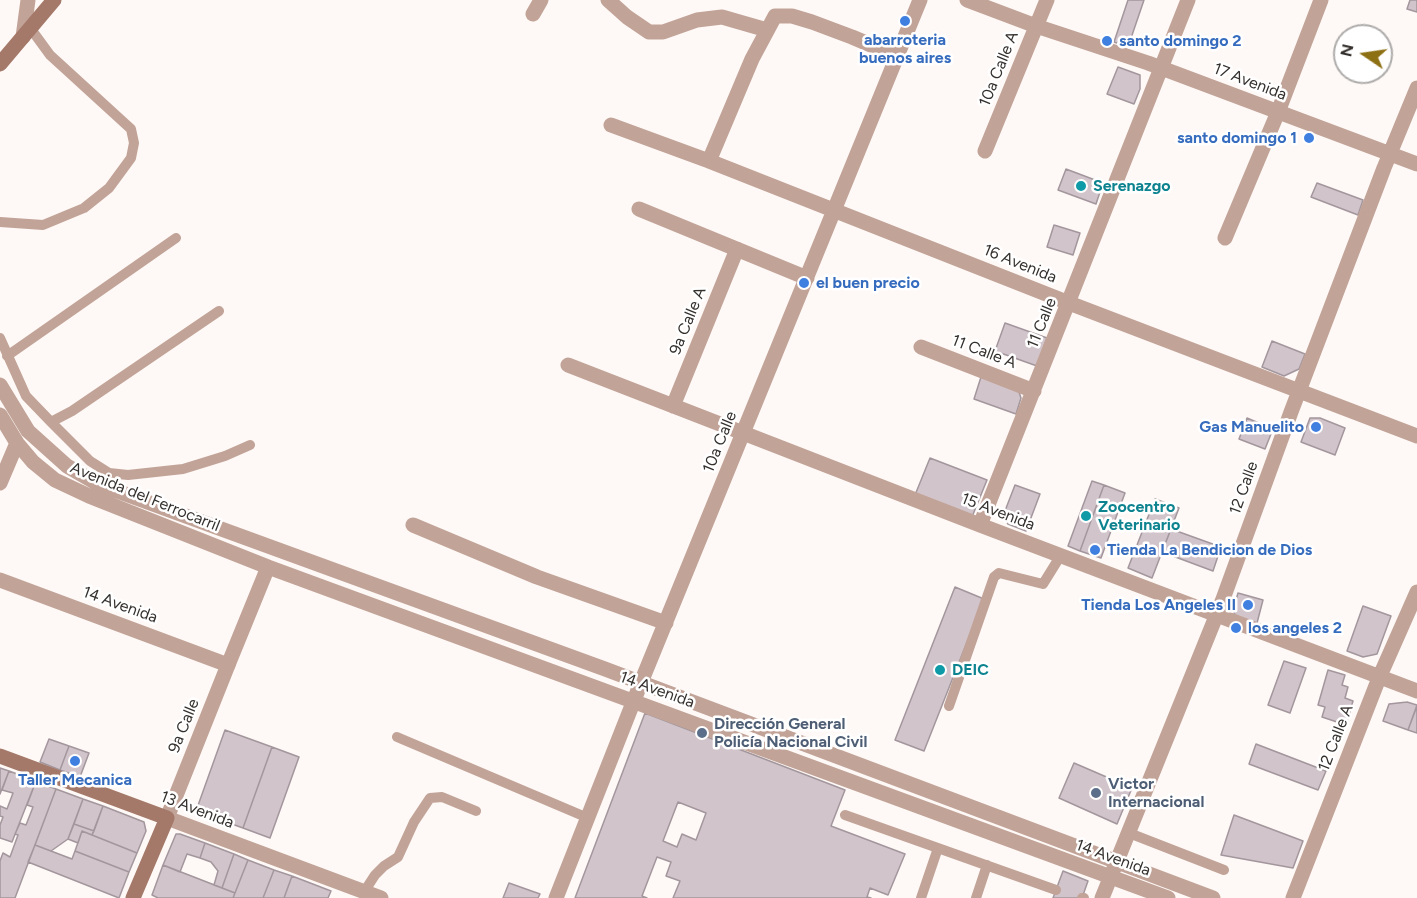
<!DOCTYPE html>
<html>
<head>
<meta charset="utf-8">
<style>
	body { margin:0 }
	#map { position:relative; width:1417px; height:898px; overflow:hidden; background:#fef9f6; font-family:Figtree,sans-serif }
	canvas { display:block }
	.north { position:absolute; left:1333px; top:24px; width:60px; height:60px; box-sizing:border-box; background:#fff; border:2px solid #aeacab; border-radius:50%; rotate:283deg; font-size:16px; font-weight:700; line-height:24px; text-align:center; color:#34302d }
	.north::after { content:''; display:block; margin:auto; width:21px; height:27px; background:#8e7014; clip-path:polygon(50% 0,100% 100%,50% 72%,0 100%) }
</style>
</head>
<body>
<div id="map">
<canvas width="1417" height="898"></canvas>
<div class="north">N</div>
</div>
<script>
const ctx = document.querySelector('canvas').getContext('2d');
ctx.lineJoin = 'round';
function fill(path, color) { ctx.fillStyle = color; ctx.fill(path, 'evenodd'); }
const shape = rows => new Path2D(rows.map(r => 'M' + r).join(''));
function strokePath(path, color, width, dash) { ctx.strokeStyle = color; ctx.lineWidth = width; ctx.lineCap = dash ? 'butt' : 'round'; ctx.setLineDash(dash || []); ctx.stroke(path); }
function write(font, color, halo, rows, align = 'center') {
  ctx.font = font + ' Figtree,sans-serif'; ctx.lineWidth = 5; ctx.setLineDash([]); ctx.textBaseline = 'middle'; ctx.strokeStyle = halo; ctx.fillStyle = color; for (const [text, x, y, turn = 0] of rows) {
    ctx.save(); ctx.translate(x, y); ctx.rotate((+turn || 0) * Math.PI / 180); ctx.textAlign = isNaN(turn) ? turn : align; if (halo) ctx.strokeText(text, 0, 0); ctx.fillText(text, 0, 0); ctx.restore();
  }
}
const building = shape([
	[1128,0,1144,0,1128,47,1114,42,1128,0],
	[1410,0,1417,0,1417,12,1407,9,1410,0],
	[1118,67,1140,75,1140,89,1134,104,1107,94,1118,67],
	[1066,169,1103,183,1096,204,1058,190,1066,169],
	[1317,183,1363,200,1358,215,1311,197,1317,183],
	[1054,225,1080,233,1073,255,1047,247,1054,225],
	[1005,323,1047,338,1037,366,995,351,1005,323],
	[1272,341,1305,354,1299,369,1284,376,1262,367,1272,341],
	[981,377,1018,389,1021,398,1016,414,974,399,981,377],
	[1247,418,1273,429,1265,449,1239,439,1247,418],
	[1310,418,1320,418,1345,428,1335,455,1301,442,1310,418],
	[930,458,987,480,972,517,915,495,930,458],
	[1092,481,1104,485,1080,551,1068,546,1092,481],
	[1015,485,1040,494,1026,531,1008,524,1003,516,1015,485],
	[1104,485,1125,493,1101,558,1080,551,1104,485],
	[1155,499,1179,508,1152,578,1128,568,1155,499],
	[1171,529,1221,547,1213,571,1162,552,1171,529],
	[955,587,984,599,924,751,895,740,955,587],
	[1238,593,1263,600,1257,623,1236,617,1233,610,1238,593],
	[1363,606,1391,616,1377,654,1363,657,1347,651,1363,606],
	[1284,661,1306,668,1290,713,1268,705,1284,661],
	[1328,670,1345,675,1342,685,1348,687,1345,698,1353,701,1346,725,1322,717,1325,707,1318,705,1328,670],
	[1407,702,1417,705,1408,730,1383,721,1389,704,1407,702],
	[1417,706,1417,733,1408,730,1417,706],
	[645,713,845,790,831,826,905,854,888,895,870,888,867,897,871,898,673,898,680,881,666,876,671,862,657,857,642,896,647,898,575,898,645,713],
	[678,802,706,813,696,840,682,834,677,847,663,841,678,802],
	[225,730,272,747,243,828,196,811,225,730],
	[49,739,69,746,60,770,40,762,49,739],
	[1256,744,1326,771,1318,790,1249,764,1256,744],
	[69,746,89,753,80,777,60,770,69,746],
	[272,747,299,757,270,838,243,828,272,747],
	[1074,763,1132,788,1117,824,1059,798,1074,763],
	[0,768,9,771,0,794,0,768],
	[9,771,36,781,12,842,0,838,0,825,3,817,0,816,0,806,7,809,13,793,2,790,9,771],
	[36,781,56,789,15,898,0,898,0,861,3,853,10,857,18,835,15,834,20,823,26,825,33,807,27,805,36,781],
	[56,789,83,799,68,839,51,851,35,845,56,789],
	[83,799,103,806,94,831,74,824,83,799],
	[103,806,144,822,146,831,137,853,92,835,103,806],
	[1234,815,1303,841,1293,868,1221,855,1234,815],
	[74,824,94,831,92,835,82,831,78,843,68,839,74,824],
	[82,831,137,853,129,872,75,851,82,831],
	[176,834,180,834,205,843,200,858,187,854,180,872,163,865,176,834],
	[205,843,234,854,222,888,214,885,218,871,211,862,200,858,205,843],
	[35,845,72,859,75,851,129,872,119,898,28,862,35,845],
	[234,854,248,860,235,893,222,888,234,854],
	[248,860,274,870,263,898,233,898,248,860],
	[163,865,235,893,233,898,158,898,152,895,163,865],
	[274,870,292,876,284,898,263,898,274,870],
	[1063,871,1088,881,1082,898,1053,898,1063,871],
	[292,876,331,891,328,898,284,898,292,876],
	[509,883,540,894,538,898,503,898,509,883]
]);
fill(building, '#d1c4ca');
strokePath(building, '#a3979d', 1.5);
strokePath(shape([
	[0,222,43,225,84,208,109,188,131,158,134,143,131,129,50,55,31,29],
	[0,338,26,396,51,422,72,411,219,311],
	[7,356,176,238],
	[51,422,90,461,109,473,128,475,183,469,225,456,250,445],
	[949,706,994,577,999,573,1043,584,1061,555],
	[397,737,588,818],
	[845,815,1056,890],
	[1129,833,1224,870],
	[364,892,375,875,384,866,398,857,414,822,430,798,442,797,476,811],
	[921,898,938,848],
	[976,898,987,865],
	[1082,898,1084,898]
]), '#c2a398', 10);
strokePath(shape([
	[608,0,627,17,649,32,663,32,697,20,722,17,767,30],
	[967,0,1036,26,1148,63,1417,164],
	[533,14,541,0],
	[611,125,709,161,1069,303,1417,436],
	[985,151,1047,0],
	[709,161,752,59,775,16,792,16,812,22,852,37,897,56],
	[639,209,807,278],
	[1225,238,1278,112,1321,0],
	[921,347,1034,391],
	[568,365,980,525,1417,691],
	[0,385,28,431,67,466,98,484,605,669,1213,898],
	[673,406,737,249],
	[0,415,17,443,33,462,55,480,89,496,268,567,1168,898],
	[0,483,17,443],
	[413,525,537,577,666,623],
	[980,525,1188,0],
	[228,665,268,567],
	[167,818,381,898],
	[556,898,642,680,920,0],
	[1102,898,1223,599,1291,412,1384,168,1417,88],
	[1293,898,1379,678,1417,592]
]), '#c2a398', 15);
strokePath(shape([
	[23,37,28,0],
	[0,580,228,665,167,818]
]), '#c2a398', 15);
strokePath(shape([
	[0,64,54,0],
	[0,756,167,818,133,898]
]), '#a47969', 15);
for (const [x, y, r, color] of [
	[905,21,6,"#3f7fe0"],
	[1107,41,6,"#3f7fe0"],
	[1309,138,6,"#3f7fe0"],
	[1081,186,6,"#0f9aa8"],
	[804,283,6,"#3f7fe0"],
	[1316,427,6,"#3f7fe0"],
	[1086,516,6,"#0f9aa8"],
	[1095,550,6,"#3f7fe0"],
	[1248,605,6,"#3f7fe0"],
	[1236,628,6,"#3f7fe0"],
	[940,670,6,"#0f9aa8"],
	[702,733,6,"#5c6f8a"],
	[75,761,6,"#3f7fe0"],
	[1096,793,6,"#5c6f8a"]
]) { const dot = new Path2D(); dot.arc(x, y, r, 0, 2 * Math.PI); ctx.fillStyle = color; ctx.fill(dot); strokePath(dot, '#fff', 2); }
write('bold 16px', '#366cbe', '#fff', [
	["abarroteria",905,40,"center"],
	["buenos aires",905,58,"center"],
	["santo domingo 2",1119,41],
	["santo domingo 1",1297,138,"right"],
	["el buen precio",816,283],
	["Gas Manuelito",1304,427,"right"],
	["Tienda La Bendicion de Dios",1107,550],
	["Tienda Los Angeles II",1236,605,"right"],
	["los angeles 2",1248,628],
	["Taller Mecanica",75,780,"center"]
], 'left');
write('16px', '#34302d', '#fff', [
	["10a Calle A",999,69,-68],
	["17 Avenida",1250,82,21],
	["16 Avenida",1020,264,22],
	["9a Calle A",688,321,-68],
	["11 Calle",1042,323,-68],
	["11 Calle A",984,352,21],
	["10a Calle",720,442,-68],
	["12 Calle",1244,488,-70],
	["Avenida del Ferrocarril",145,497,22],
	["15 Avenida",998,512,21],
	["14 Avenida",120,605,20],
	["14 Avenida",657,690,20],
	["9a Calle",184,726,-68],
	["12 Calle A",1336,738,-69],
	["13 Avenida",197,810,21],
	["14 Avenida",1113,858,20]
]);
write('bold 16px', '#0d838f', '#fff', [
	["Serenazgo",1093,186],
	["Zoocentro",1098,507],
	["Veterinario",1098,525],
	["DEIC",952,670]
], 'left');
write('bold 16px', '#4e5e75', '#fff', [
	["Dirección General",714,724],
	["Policía Nacional Civil",714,742],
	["Victor",1108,784],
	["Internacional",1108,802]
], 'left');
</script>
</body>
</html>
